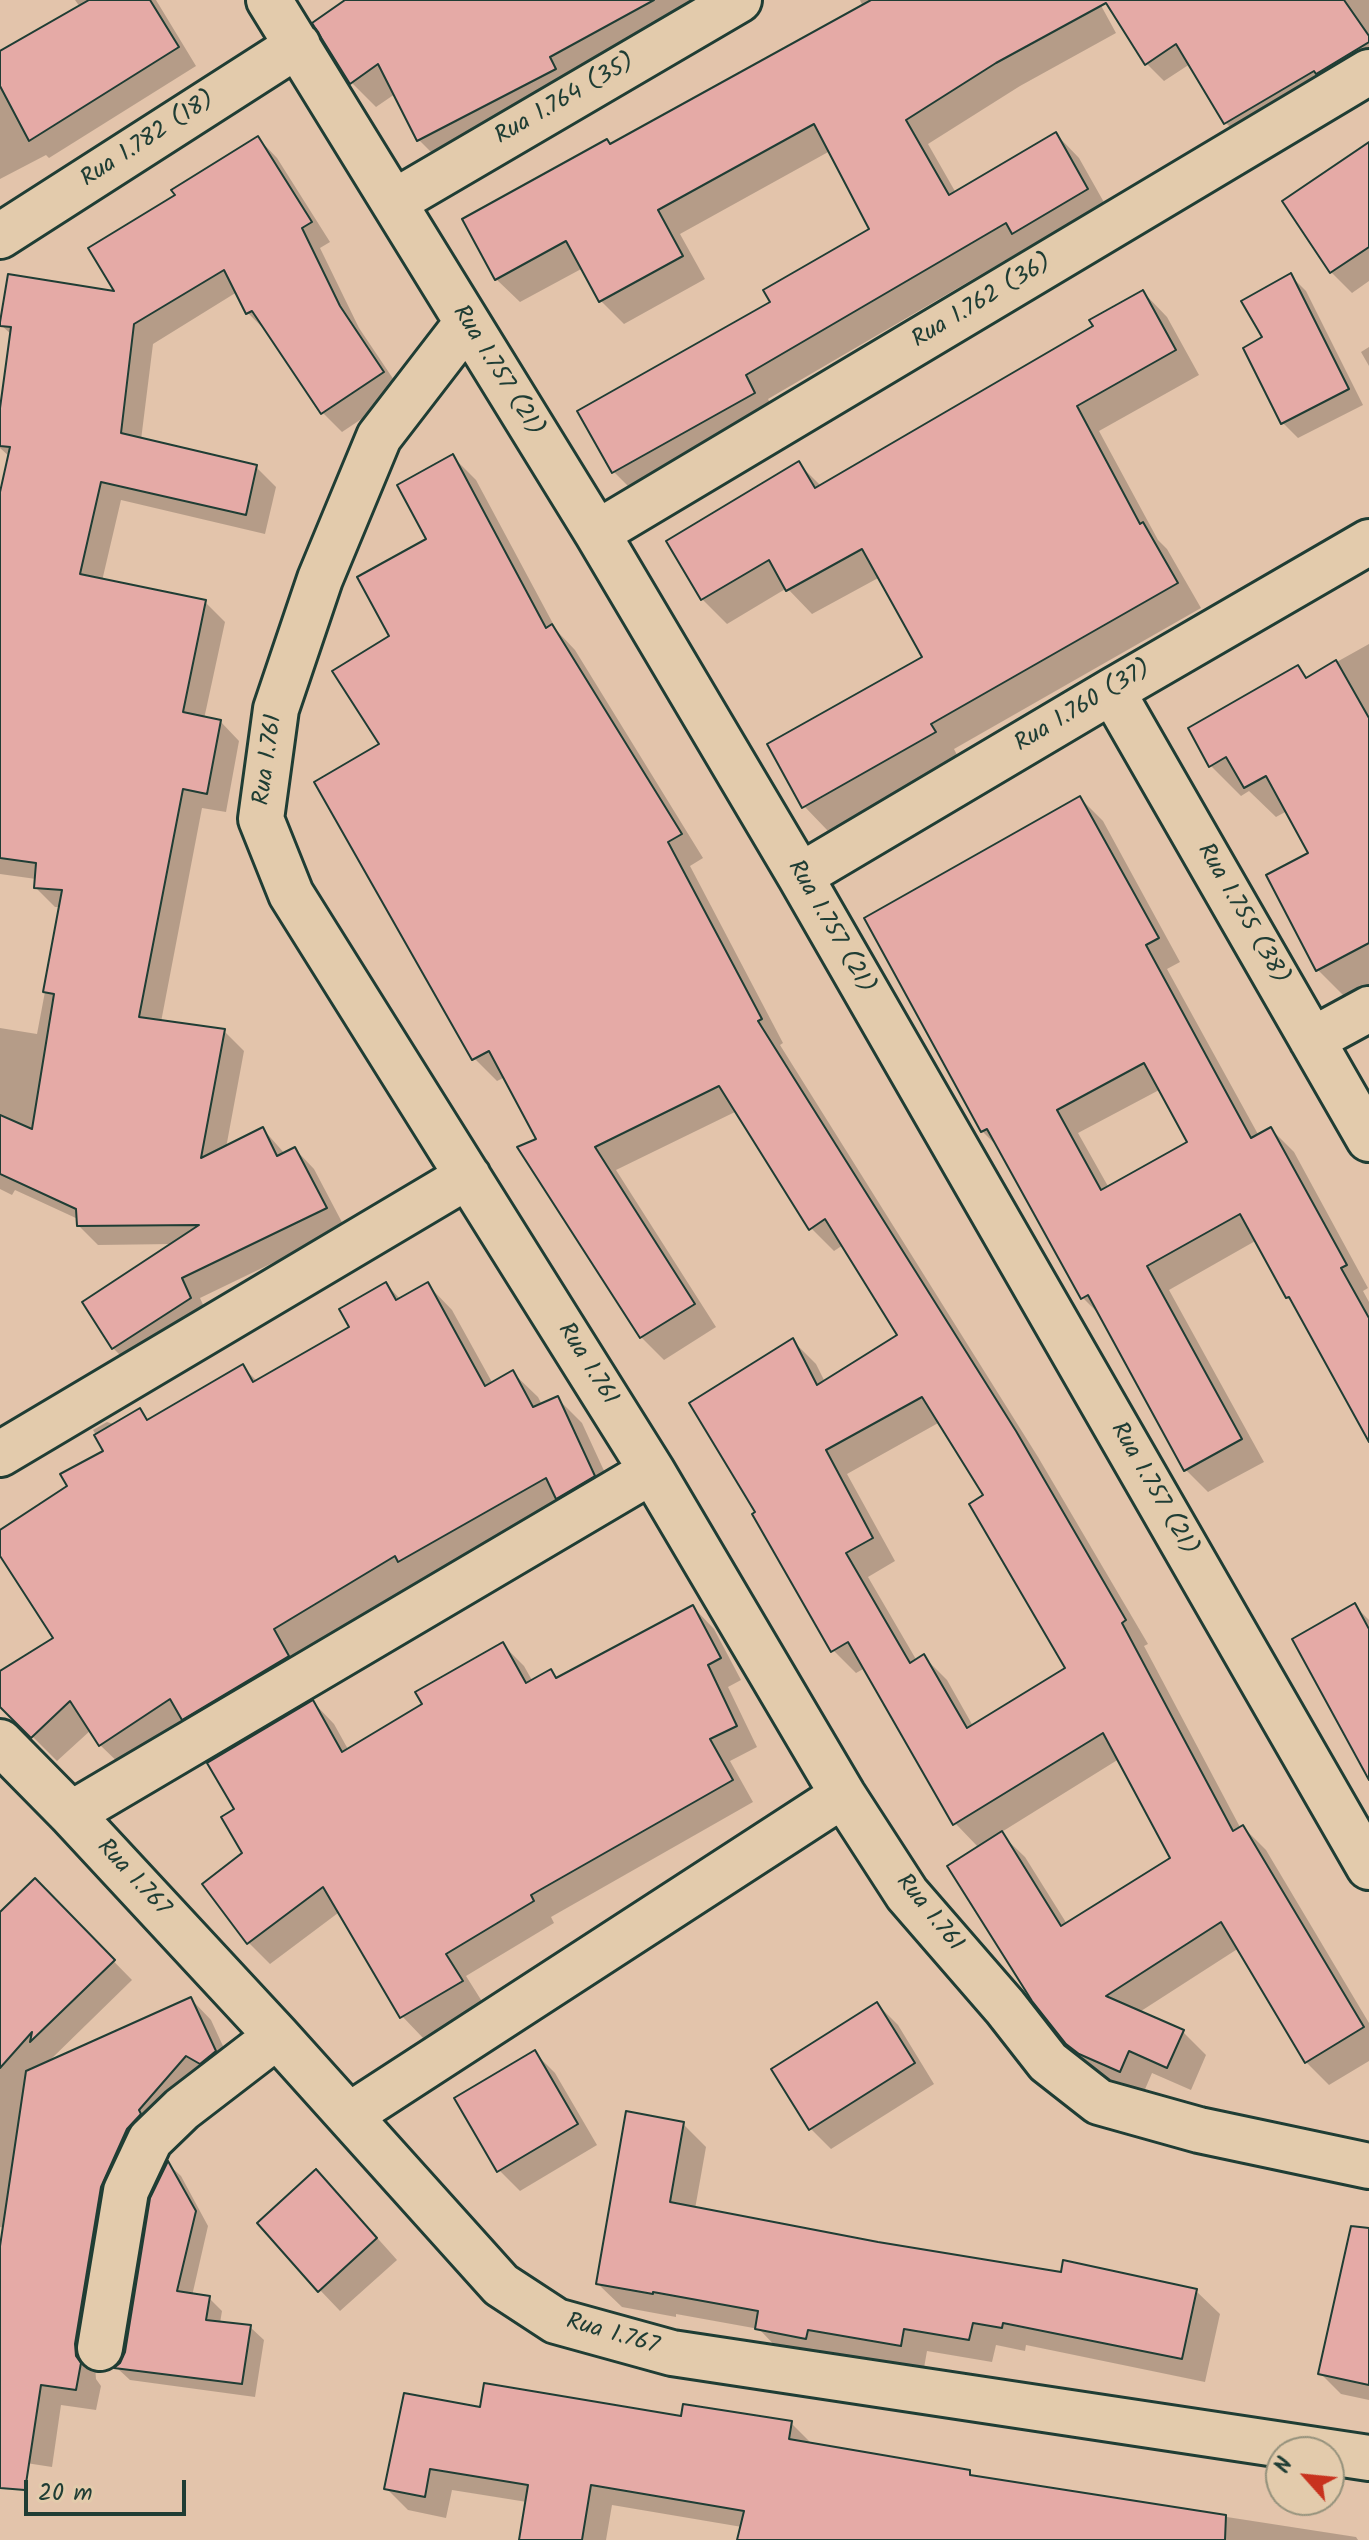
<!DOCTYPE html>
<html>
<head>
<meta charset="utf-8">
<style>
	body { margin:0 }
	#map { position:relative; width:1369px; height:2540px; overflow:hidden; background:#e3c4ab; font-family:Kalam,sans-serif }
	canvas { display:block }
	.north { position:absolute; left:1265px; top:2436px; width:80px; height:80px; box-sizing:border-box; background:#e3cbac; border:2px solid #95927c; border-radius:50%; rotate:297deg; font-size:22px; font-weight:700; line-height:32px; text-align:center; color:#1f3d34 }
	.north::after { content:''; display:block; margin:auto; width:28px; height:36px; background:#c8321e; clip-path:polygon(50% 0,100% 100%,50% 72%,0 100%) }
	.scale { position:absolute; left:24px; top:2480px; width:162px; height:36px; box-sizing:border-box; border:4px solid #1f3d34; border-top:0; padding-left:10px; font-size:24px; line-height:28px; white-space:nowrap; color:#1f3d34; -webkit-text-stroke:6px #e3cbac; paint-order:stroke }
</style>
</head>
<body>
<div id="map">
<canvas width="1369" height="2540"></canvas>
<div class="north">N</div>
<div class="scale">20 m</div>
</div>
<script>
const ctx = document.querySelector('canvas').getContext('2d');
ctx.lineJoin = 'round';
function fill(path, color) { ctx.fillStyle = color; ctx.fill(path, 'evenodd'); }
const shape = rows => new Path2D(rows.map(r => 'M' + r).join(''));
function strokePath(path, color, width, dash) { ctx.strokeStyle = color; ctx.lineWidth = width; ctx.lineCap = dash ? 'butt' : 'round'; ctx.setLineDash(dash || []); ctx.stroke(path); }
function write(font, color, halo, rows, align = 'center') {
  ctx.font = font + ' Kalam,sans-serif'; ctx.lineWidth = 8; ctx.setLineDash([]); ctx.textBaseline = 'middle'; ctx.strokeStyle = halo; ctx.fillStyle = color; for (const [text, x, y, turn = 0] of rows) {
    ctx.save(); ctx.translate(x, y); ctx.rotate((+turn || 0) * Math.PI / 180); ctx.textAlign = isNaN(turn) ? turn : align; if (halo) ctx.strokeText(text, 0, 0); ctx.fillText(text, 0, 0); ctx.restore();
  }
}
fill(shape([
	[75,0,156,0,196,66,49,158,46,155,0,179,0,54,80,7],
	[348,0,724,0,444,165,419,140,395,94,376,107,351,82],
	[860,0,1098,0,1116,33,1020,86,928,144,956,193,1056,134,1079,158,1110,213,1037,256,1028,247,768,399,777,417,637,495,614,472,580,411,772,303,871,230,830,151,680,234,705,279,624,324,600,300,583,268,520,302,496,279,611,146,863,7],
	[1111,0,1369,0,1369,70,1244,141,1226,123,1190,64,1164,81,1146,63],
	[258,138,277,158,330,242,320,248,359,328,402,392,342,432,323,413,267,332,248,313,237,292,153,344,141,440,256,467,276,487,265,534,121,500,102,581,205,602,225,622,204,719,220,721,239,741,226,812,202,808,161,1022,224,1031,244,1051,226,1148,263,1129,285,1154,295,1149,314,1169,345,1228,200,1298,209,1318,133,1368,113,1348,85,1303,174,1244,98,1245,79,1226,78,1219,15,1190,12,1195,0,1189,0,1028,37,1034,61,907,55,907,36,888,36,879,0,874,0,502,10,457,0,448,0,424,12,335,1,325,118,293,178,196],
	[1369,147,1369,281,1352,293,1331,272],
	[1290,275,1306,291,1363,405,1298,438,1283,423,1265,338],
	[1143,292,1167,317,1199,375,1099,431,1158,540,1167,549,1201,608,954,749,958,757,828,831,804,806,924,657,880,577,812,614,787,588,727,624,702,599,799,464,821,486,1095,327],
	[1369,347,1369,366,1361,352],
	[453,457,476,480,557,631,575,650,703,858,690,866,783,1043,780,1045,1038,1457,1148,1644,1144,1646,1241,1829,1243,1827,1266,1850,1369,2023,1369,2061,1329,2085,1306,2062,1239,1948,1138,2013,1183,2032,1206,2055,1191,2090,1152,2073,1143,2094,1104,2077,1067,2043,979,1848,955,1823,865,1668,856,1673,833,1650,758,1512,793,1341,816,1364,825,1382,900,1335,843,1245,834,1251,811,1228,737,1111,616,1170,716,1327,664,1360,641,1337,505,1077,497,1081,474,1058,382,745,391,636,429,539],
	[940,1422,986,1496,1068,1668,973,1726,947,1680,924,1657,917,1661,868,1577,895,1561,847,1474],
	[1119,1759,1173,1858,1067,1924,1025,1857,1000,1833],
	[1369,644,1369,989,1348,1000,1318,970,1310,854,1287,811,1276,817,1249,791,1241,796,1211,766,1298,668,1308,678],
	[1080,798,1103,821,1180,962,1167,969,1259,1136,1271,1129,1294,1152,1368,1288,1363,1291,1369,1302,1369,1438,1297,1306,1288,1297,1257,1240,1169,1290,1264,1462,1208,1492,1185,1469,1101,1316,1083,1298,1001,1150,982,1131],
	[1161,1089,1190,1143,1109,1188,1078,1133],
	[386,1284,401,1300,428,1285,452,1310,493,1384,513,1373,538,1397,542,1405,557,1398,582,1423,618,1501,424,1585,419,1580,297,1655,312,1681,125,1769,100,1745,91,1730,57,1761,33,1737,0,1687,0,1674,56,1638,0,1552,0,1532,70,1487,106,1451,93,1430,107,1422,196,1449,243,1367,257,1381,352,1328],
	[1355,1606,1369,1620,1369,1776],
	[693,1607,714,1629,741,1680,728,1687,757,1747,730,1761,753,1802,551,1917,554,1923,466,1976,483,2003,423,2038,402,2016,338,1913,270,1964,249,1943,244,1853,237,1810,313,1702,334,1724,349,1751,424,1705,503,1645,524,1666,533,1682,551,1672,559,1679],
	[35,1881,132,1980,46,2064,191,1999,211,2020,235,2072,159,2132,95,2366,96,2379,101,2386,96,2410,61,2405,52,2467,0,2459,0,2259,5,2228,0,2227,0,1915],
	[877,2004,898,2025,934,2084,831,2149,810,2128],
	[534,2052,555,2073,597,2145,520,2191,499,2170],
	[683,2124,706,2147,695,2209,878,2243,1062,2274,1196,2291,1220,2314,1205,2382,1026,2345,1025,2351,996,2345,992,2362,927,2351,924,2368,831,2353,830,2361,781,2352,759,2329,676,2314,676,2317,622,2307,598,2284],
	[168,2164,181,2176,208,2226,192,2296,209,2298,222,2311,220,2323,250,2327,264,2340,255,2397,130,2380,117,2368,127,2353],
	[337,2193,397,2260,340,2311,320,2290],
	[1369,2273,1369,2400,1341,2394,1320,2373],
	[482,2409,791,2423,813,2445,969,2472,975,2478,1356,2537,1358,2540,739,2540,742,2527,612,2505,606,2540,554,2540,527,2502,452,2490,446,2518,408,2510,386,2488]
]), '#0003');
const building = shape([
	[89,0,150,0,179,47,29,141,0,86,0,51,89,0],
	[345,0,654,0,550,57,556,69,417,141,378,64,350,84,312,23,345,0],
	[871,0,1344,0,1369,36,1369,42,1316,74,1314,71,1224,124,1176,44,1145,65,1106,3,996,63,906,120,949,195,1056,132,1088,189,1012,234,1006,223,746,375,755,393,612,473,577,411,770,302,763,290,869,229,814,124,658,210,683,256,599,302,566,241,495,280,462,219,607,139,610,144,871,0],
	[258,136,312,222,302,228,340,306,384,372,321,414,252,311,246,314,224,270,134,324,121,433,257,465,246,515,101,482,80,574,206,600,183,712,221,720,207,794,183,789,139,1017,225,1029,201,1158,263,1127,277,1156,295,1147,327,1208,182,1278,191,1298,112,1349,82,1302,199,1225,77,1226,76,1209,0,1174,0,1115,32,1129,54,994,43,992,62,890,34,888,36,863,0,858,0,492,10,447,0,446,0,408,11,327,0,326,0,322,8,274,114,291,88,248,175,195,171,190,258,136],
	[1369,142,1369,247,1330,273,1282,201,1369,142],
	[1291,273,1349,389,1281,424,1243,348,1262,337,1241,301,1291,273],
	[1143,290,1176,350,1077,406,1140,524,1143,522,1178,583,931,724,936,732,802,808,767,744,922,657,862,549,786,591,769,560,701,600,666,541,799,461,815,488,1093,326,1089,320,1143,290],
	[453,454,546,628,552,624,682,834,668,842,762,1019,758,1021,1016,1431,1126,1620,1122,1623,1233,1831,1243,1825,1364,2027,1305,2063,1221,1922,1106,1996,1184,2030,1167,2068,1129,2051,1120,2072,1079,2054,1066,2044,1032,2001,947,1866,1002,1831,1061,1926,1170,1858,1103,1733,953,1825,848,1642,831,1652,752,1514,755,1512,689,1403,793,1338,817,1385,897,1335,825,1219,809,1230,719,1086,595,1147,695,1304,640,1338,517,1147,536,1139,489,1051,472,1060,314,782,379,744,332,671,389,636,357,577,426,539,397,485,453,454],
	[922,1397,983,1495,969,1504,1065,1668,967,1728,924,1654,910,1663,846,1553,873,1538,826,1450,922,1397],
	[1336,660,1369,718,1369,943,1316,971,1266,875,1308,853,1266,776,1244,788,1226,757,1209,767,1188,728,1298,665,1306,678,1336,660],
	[1080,796,1159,938,1146,945,1251,1138,1271,1127,1347,1265,1341,1268,1369,1318,1369,1442,1289,1297,1286,1298,1240,1214,1147,1266,1242,1439,1184,1471,1088,1295,1081,1299,987,1129,981,1132,864,918,1080,796],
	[1144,1063,1187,1142,1101,1190,1057,1110,1144,1063],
	[386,1282,396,1300,428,1282,485,1386,513,1370,533,1407,558,1396,595,1476,556,1499,546,1478,398,1562,395,1556,274,1629,289,1656,182,1720,170,1699,99,1746,70,1701,31,1738,0,1707,0,1671,53,1638,0,1556,0,1530,67,1486,60,1474,103,1451,94,1435,140,1408,147,1420,243,1364,253,1382,349,1327,339,1309,386,1282],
	[1355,1603,1369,1629,1369,1780,1292,1639,1355,1603],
	[693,1605,721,1658,708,1665,737,1726,710,1739,733,1780,531,1895,534,1901,446,1954,463,1981,400,2018,323,1887,247,1944,202,1884,242,1853,221,1817,234,1809,207,1763,313,1700,342,1752,422,1704,415,1692,503,1642,526,1683,551,1669,556,1678,693,1605],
	[35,1878,115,1960,30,2042,32,2032,0,2068,0,1912,35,1878],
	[191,1997,216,2051,200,2064,186,2056,139,2110,141,2114,127,2129,101,2187,75,2344,76,2356,81,2363,76,2390,41,2385,25,2490,0,2488,0,2246,26,2071,191,1997],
	[877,2002,915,2063,809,2130,771,2069,877,2002],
	[535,2050,578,2124,497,2172,454,2098,535,2050],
	[626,2111,684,2122,670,2202,878,2242,1061,2272,1063,2260,1197,2289,1182,2359,1003,2323,1002,2328,973,2323,969,2340,904,2329,901,2346,808,2330,806,2339,755,2329,758,2311,653,2292,653,2294,596,2284,626,2111],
	[168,2161,196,2211,177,2291,210,2296,206,2320,251,2325,242,2384,114,2368,120,2363,125,2352,150,2198,168,2161],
	[316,2169,377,2238,318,2292,257,2223,316,2169],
	[1351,2226,1369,2228,1369,2385,1318,2374,1351,2226],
	[484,2383,681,2416,683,2404,792,2421,789,2439,970,2470,970,2475,1226,2515,1225,2540,737,2540,744,2511,591,2485,582,2540,519,2540,528,2485,430,2469,425,2497,384,2489,404,2393,480,2407,484,2383]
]);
fill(building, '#e5aaa6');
strokePath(building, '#1f3d34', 2);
const street = shape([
	[269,0,597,533,800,876,1369,1867],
	[394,202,739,0],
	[0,236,298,45],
	[466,324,379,437,320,579,276,709,261,819,291,894,652,1471,843,1795,907,1894,1005,2007,1048,2062,1099,2102,1199,2130,1369,2166],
	[597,533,1369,72],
	[1112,691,1369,1139],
	[800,876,1112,691,1369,542],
	[1312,1040,1369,1009],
	[0,1454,468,1176],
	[0,1742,71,1814,277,2036,501,2285,556,2321,672,2353,1369,2458],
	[71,1814,652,1471],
	[350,2115,843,1795],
	[100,2348,126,2191,150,2140,182,2109,277,2036]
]);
strokePath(street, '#1f3d34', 50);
strokePath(street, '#e3cbac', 44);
write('24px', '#1f3d34', '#e3cbac', [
	["Rua 1.764 (35)",566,101,-30],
	["Rua 1.782 (18)",149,141,-33],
	["Rua 1.762 (36)",983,303,-31],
	["Rua 1.757 (21)",496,372,58],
	["Rua 1.760 (37)",1084,708,-31],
	["Rua 1.761",270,760,-82],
	["Rua 1.755 (38)",1241,915,60],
	["Rua 1.757 (21)",829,928,60],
	["Rua 1.761",586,1365,58],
	["Rua 1.757 (21)",1152,1490,60],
	["Rua 1.767",132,1879,47],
	["Rua 1.761",928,1914,51],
	["Rua 1.767",612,2336,16]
]);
</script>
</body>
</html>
